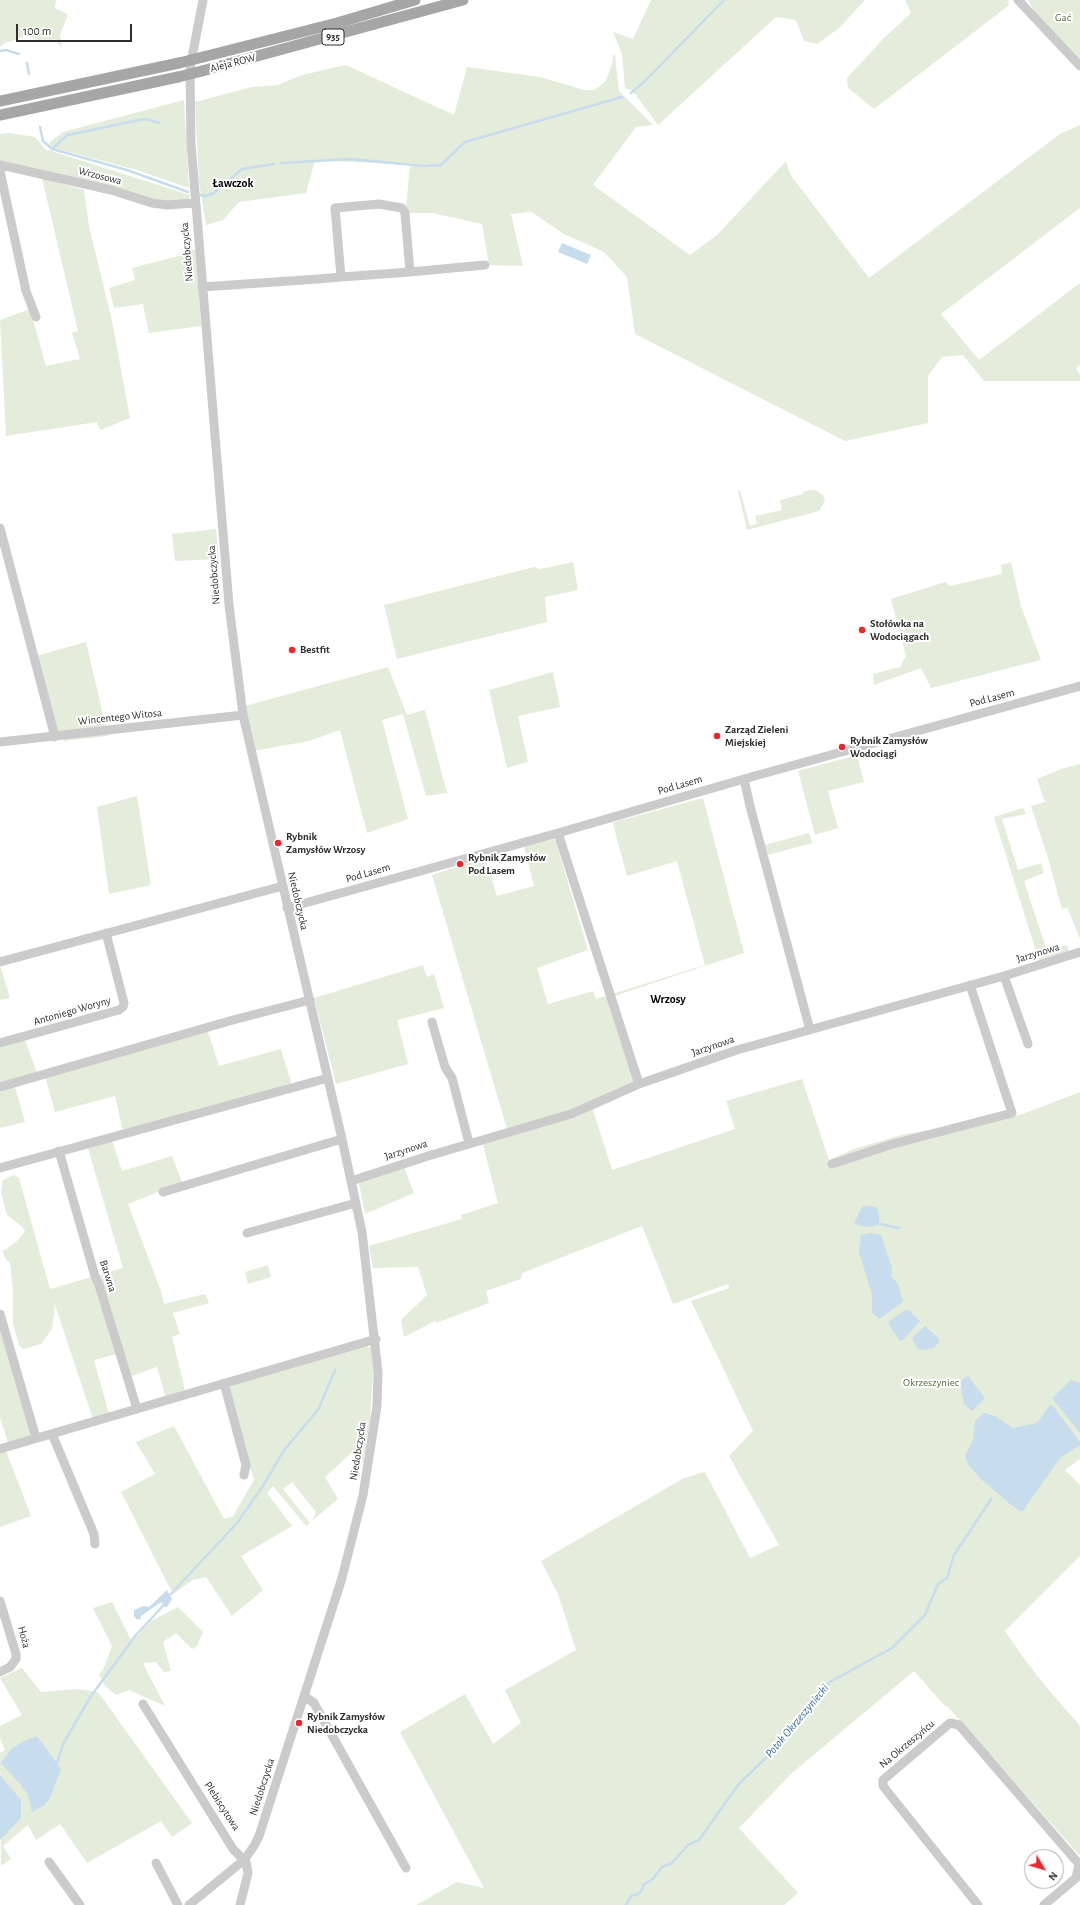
<!DOCTYPE html>
<html>
<head>
<meta charset="utf-8">
<style>
	body { margin:0 }
	#map { position:relative; width:1080px; height:1905px; overflow:hidden; background:#fff; font-family:"Alegreya Sans",sans-serif }
	canvas { display:block }
	.north { position:absolute; left:1024px; top:1849px; width:40px; height:40px; box-sizing:border-box; background:#fff; border:1px solid #ababab; border-radius:50%; rotate:128deg; font-size:11px; font-weight:700; line-height:16px; text-align:center; color:#2e2e2e }
	.north::after { content:''; display:block; margin:auto; width:14px; height:18px; background:#ed282c; clip-path:polygon(50% 0,100% 100%,50% 72%,0 100%) }
	.scale { position:absolute; left:16px; top:24px; width:116px; height:18px; box-sizing:border-box; border:2px solid #2e2e2e; border-top:0; padding-left:5px; font-size:12px; line-height:14px; white-space:nowrap; color:#2e2e2e; -webkit-text-stroke:3px #fff; paint-order:stroke }
</style>
</head>
<body>
<div id="map">
<canvas width="1080" height="1905"></canvas>
<div class="north">N</div>
<div class="scale">100 m</div>
</div>
<script>
const ctx = document.querySelector('canvas').getContext('2d');
ctx.lineJoin = 'round';
function fill(path, color) { ctx.fillStyle = color; ctx.fill(path, 'evenodd'); }
const shape = rows => new Path2D(rows.map(r => 'M' + r).join(''));
function strokePath(path, color, width, dash) { ctx.strokeStyle = color; ctx.lineWidth = width; ctx.lineCap = dash ? 'butt' : 'round'; ctx.setLineDash(dash || []); ctx.stroke(path); }
function write(font, color, halo, rows, align = 'center') {
  ctx.font = font + ' "Alegreya Sans",sans-serif'; ctx.lineWidth = 4; ctx.setLineDash([]); ctx.textBaseline = 'middle'; ctx.strokeStyle = halo; ctx.fillStyle = color; for (const [text, x, y, turn = 0] of rows) {
    ctx.save(); ctx.translate(x, y); ctx.rotate((+turn || 0) * Math.PI / 180); ctx.textAlign = isNaN(turn) ? turn : align; if (halo) ctx.strokeText(text, 0, 0); ctx.fillText(text, 0, 0); ctx.restore();
  }
}
fill(shape([
	[0,0,56,0,55,8,68,14,60,35,62,49,55,39,42,41,28,35,3,44,0,47],
	[651,0,865,0,838,29,817,44,804,41,796,20,776,17,658,125,632,90,625,88,622,54,613,32,633,39],
	[905,0,1009,0,1008,6,874,109,848,88,847,78,883,39,911,13],
	[1028,0,1080,0,1080,61,1035,13],
	[613,55,615,55,619,91,653,125,636,127,593,185,690,255,718,234,786,161,790,174,869,278,1060,134,1080,125,1080,208,941,314,979,360,1080,283,1080,365,1076,369,1080,375,1080,381,984,381,963,355,942,357,928,376,928,423,845,441,635,334,627,277,604,252,562,233,532,212,511,214,523,266,489,265,482,224,432,213,409,213,406,208,410,165,315,160,306,193,239,202,223,220,206,225,199,182,195,102,252,87,278,85,302,75,346,65,454,115,467,67,540,77,584,90,595,90,606,81,613,61],
	[184,100,189,188,137,170,50,147,49,143,63,132],
	[9,133,35,137,45,149,190,195,189,201,164,203,0,163,0,134],
	[42,178,84,190,89,226,112,321,130,418,100,430,97,422,6,436,0,320,30,309,46,366,80,359,72,333,78,331],
	[186,250,196,250,201,326,149,333,143,304,114,308,109,288,135,280,132,268,186,254],
	[740,490,750,526,757,524,755,516,782,510,780,500,803,494,804,491,815,490,823,495,825,501,819,511,747,530,738,491],
	[216,529,219,559,175,561,172,534],
	[573,562,578,590,545,597,547,622,397,659,384,605,534,567,540,569],
	[1011,562,1021,606,1041,660,931,688,921,668,874,685,873,674,900,667,906,656,891,599,945,582,950,586,1002,574,1001,565],
	[86,642,108,736,64,741,59,734,36,656],
	[388,667,407,715,431,708,425,710,447,793,426,796,403,714,382,720,408,819,367,833,340,730,309,741,253,751,245,706],
	[553,672,560,707,518,716,528,762,507,768,489,690],
	[857,755,864,782,828,791,838,828,815,835,798,771],
	[1080,764,1080,939,1067,907,1062,909,1048,858,1031,806,1045,802,1037,779,1061,769],
	[137,796,151,885,109,894,97,807],
	[703,798,744,953,614,996,645,1086,593,1110,612,1170,735,1129,726,1101,802,1079,829,1160,854,1149,901,1135,929,1130,921,1141,961,1128,1020,1115,1080,1092,1080,1459,1065,1470,1080,1485,1080,1556,1005,1631,1020,1653,1042,1682,1080,1726,1080,1856,948,1707,944,1705,914,1671,791,1774,739,1828,798,1893,784,1905,416,1905,457,1882,484,1888,400,1732,465,1694,493,1744,521,1723,505,1690,576,1650,558,1594,541,1561,684,1478,705,1472,750,1558,779,1545,729,1456,753,1431,691,1301,729,1288,728,1284,673,1304,642,1226,522,1273,521,1279,486,1291,489,1303,436,1323,435,1321,404,1337,401,1320,427,1295,418,1267,373,1268,369,1246,462,1219,461,1215,498,1203,483,1145,507,1129,432,875,485,857,497,896,534,886,524,846,555,839,588,950,537,968,548,1004,593,991,596,999,705,965,677,861,627,876,613,824,614,822],
	[1023,808,1026,814,1002,819,1018,870,1041,863,1044,873,1024,881,1047,951,1067,945,1069,952,1039,961,994,817],
	[809,833,812,843,768,855,765,845],
	[0,965,10,998,0,1000],
	[423,965,427,977,434,974,444,1008,397,1020,408,1064,336,1084,314,998],
	[207,1029,219,1066,281,1049,292,1085,123,1131,115,1096,55,1112,45,1076,14,1084,25,1122,0,1128,0,1047,25,1040,37,1073],
	[112,1140,122,1171,172,1156,182,1182,128,1204,161,1291,164,1304,205,1294,209,1303,173,1313,180,1334,172,1337,185,1390,166,1398,157,1367,132,1376,117,1354,94,1360,109,1414,93,1419,55,1305,52,1329,41,1344,23,1349,19,1345,13,1324,13,1290,10,1263,4,1257,3,1251,16,1242,25,1231,21,1226,7,1215,1,1193,3,1180,14,1175,19,1178,50,1289,123,1268,87,1145],
	[404,1167,414,1193,365,1214,359,1183],
	[268,1265,271,1277,248,1284,245,1272],
	[0,1321,35,1436,8,1443,0,1417],
	[364,1345,371,1348,373,1372,370,1421,363,1463,352,1452,325,1477,338,1499,312,1521,316,1512,292,1482,283,1489,310,1523,306,1526,273,1486,267,1493,292,1526,241,1556,263,1590,232,1616,206,1577,193,1580,173,1594,121,1492,155,1474,136,1442,174,1426,224,1519,233,1516,254,1480,224,1386],
	[6,1451,31,1516,0,1527,0,1453],
	[112,1602,132,1642,151,1621,178,1607,203,1632,197,1646,193,1649,189,1646,176,1633,163,1642,171,1671,164,1672,156,1662,143,1663,165,1706,129,1690,116,1695,105,1686,99,1675,104,1668,112,1646,93,1608],
	[22,1668,41,1692,78,1689,98,1692,192,1823,172,1837,161,1821,87,1863,60,1824,36,1840,28,1825,3,1846,11,1859,1,1866,0,1753,5,1750,0,1738,0,1726,22,1715,0,1678]
]), '#e4ecdb');
fill(shape([
	[562,243,591,255,587,264,558,252],
	[867,1206,876,1207,879,1212,879,1221,875,1226,870,1227,860,1226,854,1223,862,1207],
	[869,1233,881,1235,892,1268,891,1276,898,1284,903,1302,879,1319,872,1312,872,1295,859,1252,861,1235],
	[907,1309,920,1321,903,1340,900,1341,889,1325,889,1321],
	[925,1326,939,1339,939,1342,934,1348,924,1350,918,1349,912,1338],
	[968,1376,985,1398,972,1411,964,1404,961,1388,960,1381],
	[1071,1380,1080,1383,1080,1433,1052,1398],
	[1050,1405,1053,1406,1080,1442,1080,1445,1060,1458,1022,1512,1010,1504,981,1479,968,1464,965,1456,973,1440,975,1421,984,1413,995,1416,1013,1428,1037,1423],
	[167,1590,172,1599,167,1607,164,1607,161,1602,141,1616,140,1620,136,1619,134,1616,134,1610,143,1606,149,1607],
	[37,1736,61,1769,50,1798,43,1806,32,1812,28,1795,21,1785,1,1763,11,1749,24,1741],
	[0,1775,21,1800,21,1818,0,1840]
]), '#c7dced');
strokePath(shape([
	[0,51,6,50,19,54],
	[27,63,29,74],
	[631,93,645,81,724,0],
	[40,127,43,141,52,149,127,170,188,192],
	[52,149,65,137,68,135,139,120,146,119,159,123],
	[281,163,351,159,424,166,441,165,465,142,622,97],
	[199,195,206,196,214,193,242,169,274,164],
	[876,1223,899,1228],
	[170,1595,237,1523,263,1486,284,1450,318,1410,335,1370],
	[57,1763,63,1744,91,1696,136,1635,163,1606],
	[626,1905,632,1895,637,1895,642,1890,643,1885,653,1879,662,1867,672,1863,688,1845,699,1840,738,1785,773,1751,830,1682,892,1648,925,1615,938,1584,947,1578,954,1555,991,1499]
]), '#c7dced', 2.5);
strokePath(shape([
	[1018,0,1080,66],
	[0,165,111,190,152,203,167,205,195,203],
	[0,171,26,291,36,317],
	[410,272,485,265],
	[202,287,318,279,341,277,397,273,410,272,405,213,402,208,379,204,335,208,341,277],
	[0,528,55,737],
	[0,742,243,715],
	[744,779,750,806,810,1030],
	[558,833,639,1084],
	[287,908,558,833,751,777,1080,686],
	[0,962,283,886],
	[1004,976,1028,1044],
	[432,1022,445,1067,452,1078,469,1143],
	[0,1043,119,1010,123,1007,124,1003,106,933],
	[0,1087,233,1020,310,1000],
	[59,1151,95,1276,99,1285,137,1409],
	[832,1164,893,1144,1012,1113,970,985],
	[0,1168,328,1078],
	[351,1181,428,1156,571,1114,639,1084,737,1050,1004,976,1080,952],
	[163,1192,342,1139],
	[247,1233,356,1203],
	[0,1314,36,1438],
	[224,1383,246,1465,244,1475],
	[52,1434,94,1534,95,1544],
	[0,1449,376,1339],
	[0,1601,16,1654,16,1659,10,1667,0,1672],
	[304,1696,314,1703,406,1868],
	[143,1704,233,1849,246,1862,248,1873,240,1905],
	[49,1862,80,1905],
	[156,1863,178,1905],
	[189,1905,244,1860,254,1846,259,1836,342,1578,363,1495,377,1406,378,1372,362,1232,342,1139,243,715,229,605,191,144,190,68,203,0],
	[978,1905,883,1786,883,1780,950,1723,959,1725,1079,1864,1076,1878,1044,1905]
]), '#cbcbcb', 9);
strokePath(shape([
	[203,57,337,23,415,0],
	[202,71,463,0],
	[0,101,179,63],
	[0,115,178,77]
]), '#a6a6a6', 11);
strokePath(shape([
	[179,63,203,57],
	[178,77,202,71]
]), '#a6a6a6', 11);
for (const [x, y, r, color] of [
	[862,630,4,"#ed282c"],
	[292,650,4,"#ed282c"],
	[717,736,4,"#ed282c"],
	[842,747,4,"#ed282c"],
	[278,843,4,"#ed282c"],
	[460,864,4,"#ed282c"],
	[299,1723,4,"#ed282c"]
]) { const dot = new Path2D(); dot.arc(x, y, r, 0, 2 * Math.PI); ctx.fillStyle = color; ctx.fill(dot); strokePath(dot, '#fff', 1.5); }
for (const [x, y, w] of [
	[333,37,22]
]) { const box = new Path2D(); box.roundRect(x - w / 2, y - 8, w, 16, 3); ctx.fillStyle = '#fff'; ctx.fill(box); strokePath(box, '#2e2e2e', 1); }
write('bold 10px', '#2e2e2e', null, [
	["935",333,37]
]);
write('11px', '#4e6c39', '#fff', [
	["Gać",1063,18],
	["Okrzeszyniec",931,1383]
]);
write('11px', '#2e2e2e', '#fff', [
	["Aleja ROW",233,63,-15],
	["Wrzosowa",100,176,14],
	["Niedobczycka",187,252,-95],
	["Niedobczycka",214,575,-95],
	["Pod Lasem",992,698,-15],
	["Wincentego Witosa",120,717,-6],
	["Pod Lasem",680,785,-16],
	["Pod Lasem",368,873,-16],
	["Niedobczycka",298,901,77],
	["Jarzynowa",1038,953,-17],
	["Antoniego Woryny",72,1011,-16],
	["Jarzynowa",713,1046,-19],
	["Jarzynowa",406,1150,-18],
	["Barwna",108,1276,72],
	["Niedobczycka",358,1451,-81],
	["Hoża",24,1637,75],
	["Na Okrzeszyńcu",907,1744,-40],
	["Niedobczycka",262,1787,-72],
	["Plebiscytowa",222,1806,57]
]);
write('bold 11px', '#2e2e2e', '#fff', [
	["Stołówka na",870,624],
	["Wodociągach",870,637],
	["Bestfit",300,650],
	["Zarząd Zieleni",725,730],
	["Miejskiej",725,743],
	["Rybnik Zamysłów",850,741],
	["Wodociągi",850,754],
	["Rybnik",286,837],
	["Zamysłów Wrzosy",286,850],
	["Rybnik Zamysłów",468,858],
	["Pod Lasem",468,871],
	["Rybnik Zamysłów",307,1717],
	["Niedobczycka",307,1730]
], 'left');
write('bold 12px', '#000', '#fff', [
	["Ławczok",233,183],
	["Wrzosy",668,999]
]);
write('italic 12px', '#386c94', '#fff', [
	["Potok Okrzeszyniecki",797,1721,-50]
]);
</script>
</body>
</html>
